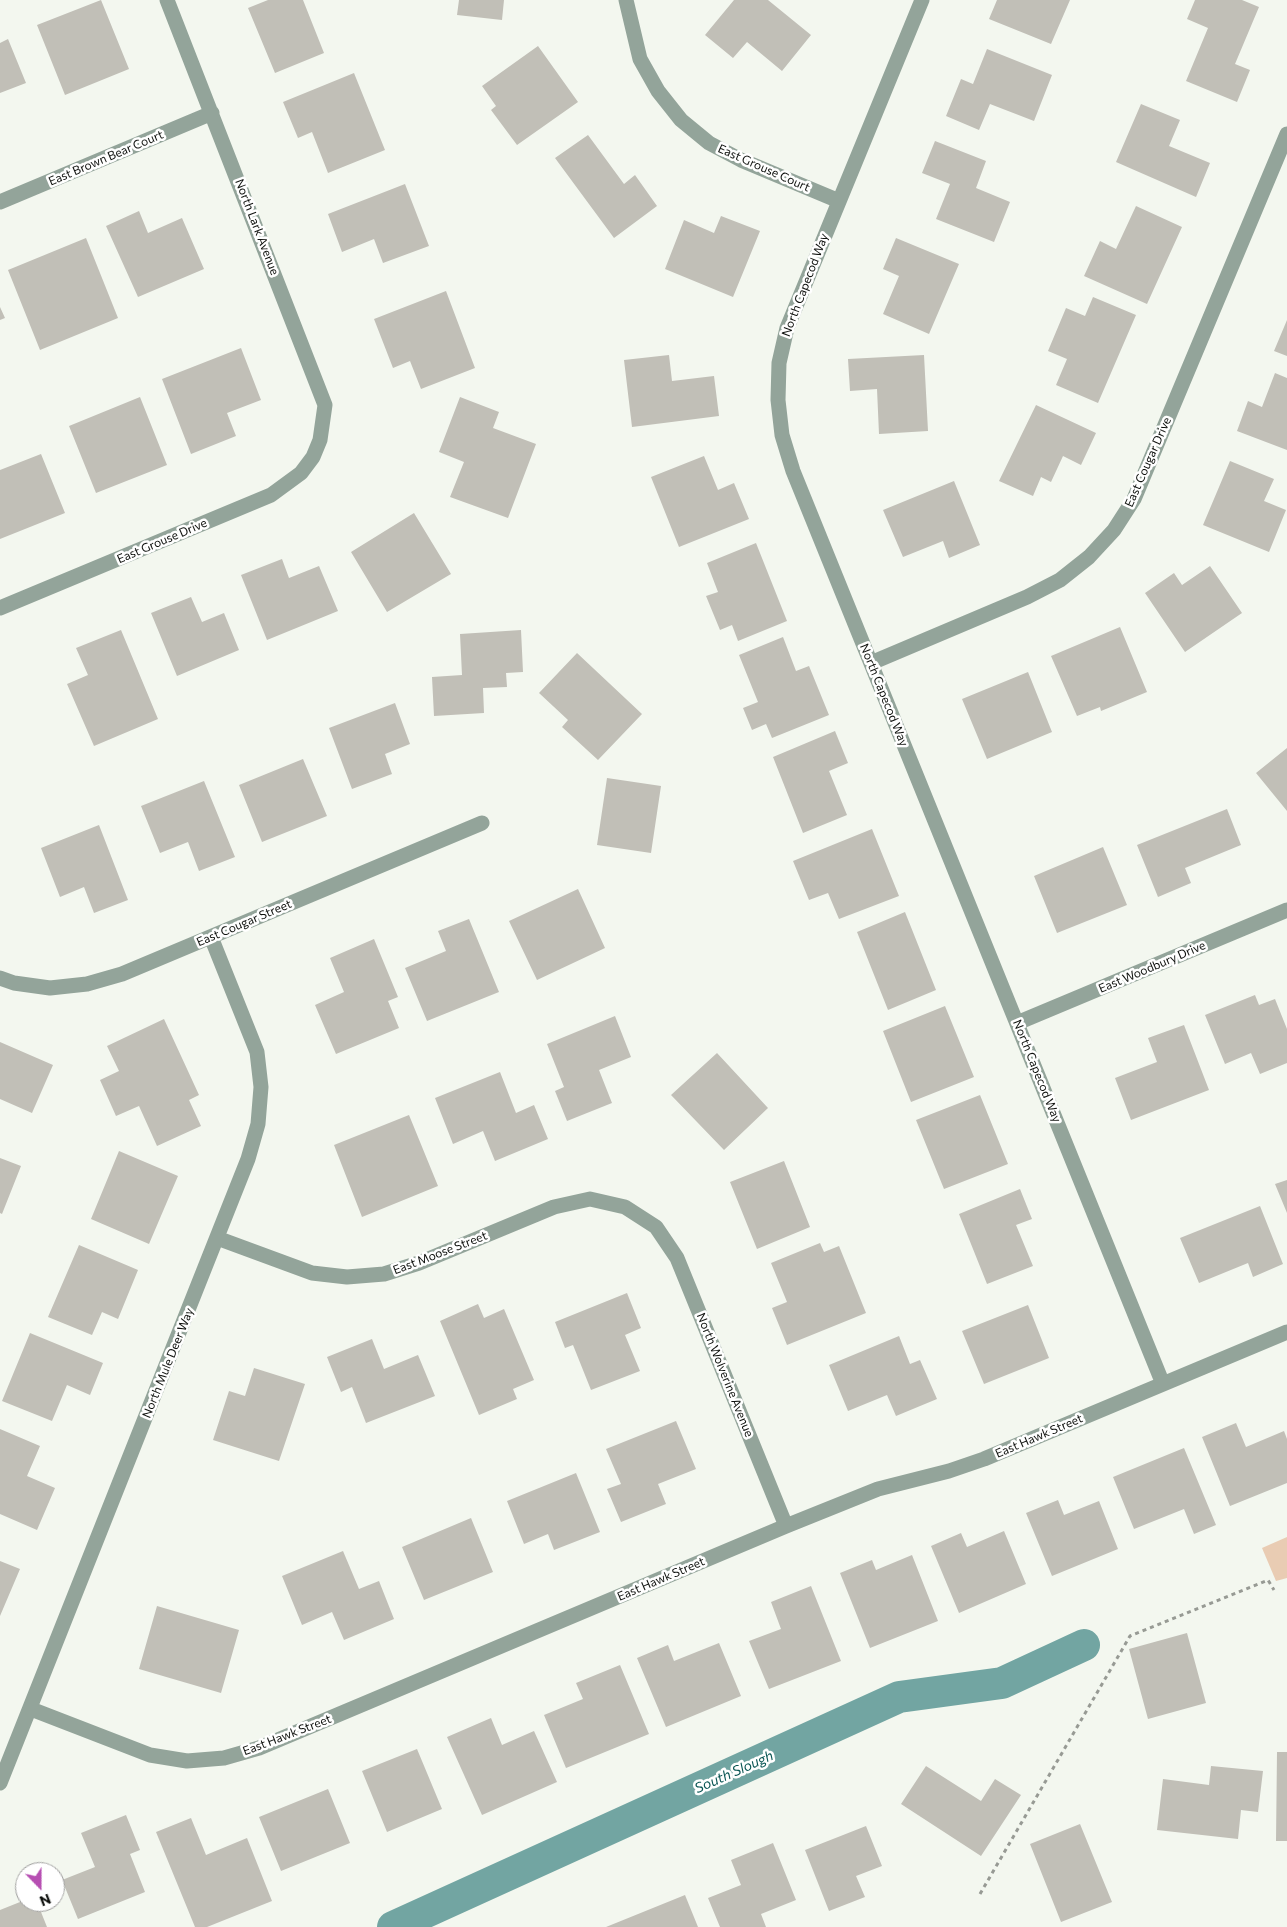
<!DOCTYPE html>
<html>
<head>
<meta charset="utf-8">
<style>
	body { margin:0 }
	#map { position:relative; width:1287px; height:1927px; overflow:hidden; background:#f3f7ef; font-family:Commissioner,sans-serif }
	canvas { display:block }
	.north { position:absolute; left:15px; top:1862px; width:50px; height:50px; box-sizing:border-box; background:#fff; border:1px solid #9f9f9e; border-radius:50%; rotate:158deg; font-size:14px; font-weight:700; line-height:20px; text-align:center; color:#0e100d }
	.north::after { content:''; display:block; margin:auto; width:18px; height:22px; background:#b64eb2; clip-path:polygon(50% 0,100% 100%,50% 72%,0 100%) }
</style>
</head>
<body>
<div id="map">
<canvas width="1287" height="1927"></canvas>
<div class="north">N</div>
</div>
<script>
const ctx = document.querySelector('canvas').getContext('2d');
ctx.lineJoin = 'round';
function fill(path, color) { ctx.fillStyle = color; ctx.fill(path, 'evenodd'); }
const shape = rows => new Path2D(rows.map(r => 'M' + r).join(''));
function strokePath(path, color, width, dash) { ctx.strokeStyle = color; ctx.lineWidth = width; ctx.lineCap = dash ? 'butt' : 'round'; ctx.setLineDash(dash || []); ctx.stroke(path); }
function write(font, color, halo, rows, align = 'center') {
  ctx.font = font + ' Commissioner,sans-serif'; ctx.lineWidth = 5; ctx.setLineDash([]); ctx.textBaseline = 'middle'; ctx.strokeStyle = halo; ctx.fillStyle = color; for (const [text, x, y, turn = 0] of rows) {
    ctx.save(); ctx.translate(x, y); ctx.rotate((+turn || 0) * Math.PI / 180); ctx.textAlign = isNaN(turn) ? turn : align; if (halo) ctx.strokeText(text, 0, 0); ctx.fillText(text, 0, 0); ctx.restore();
  }
}
fill(shape([
	[1287,1537,1287,1578,1276,1581,1262,1548]
]), '#e9ccb3');
strokePath(shape([
	[393,1927,899,1697,1002,1683,1084,1645]
]), '#72a5a2', 32);
fill(shape([
	[101,0,129,69,65,95,37,25],
	[268,0,303,0,324,53,275,73,248,8],
	[459,0,504,0,502,20,457,15],
	[734,0,768,0,811,35,782,71,747,42,733,58,705,35],
	[997,0,1070,0,1051,44,989,19],
	[1195,0,1242,0,1259,7,1235,64,1250,70,1237,102,1186,81,1208,28,1187,19],
	[8,39,26,83,0,93,0,43],
	[538,46,578,102,517,145,491,110,496,106,482,86],
	[987,49,1052,75,1034,121,990,104,979,130,946,116,961,79,973,84],
	[354,73,385,150,328,173,312,132,298,138,283,102],
	[1141,104,1180,120,1169,146,1210,163,1196,197,1116,162],
	[588,135,624,184,635,175,657,206,614,238,555,158],
	[935,141,986,161,976,188,1010,202,994,242,936,219,950,184,922,173],
	[405,184,429,246,383,263,374,239,342,252,328,214],
	[1136,206,1182,227,1147,304,1084,276,1100,241,1116,249],
	[139,211,148,233,182,218,204,269,138,297,106,226],
	[721,216,760,231,733,297,665,269,684,220,714,233],
	[86,238,118,318,40,350,8,270],
	[896,238,959,264,929,334,883,314,899,276,883,269],
	[446,291,475,368,421,389,410,361,393,368,374,319],
	[1093,297,1136,315,1098,403,1056,385,1067,359,1048,351,1066,308,1085,316],
	[0,307,5,318,0,320],
	[1287,320,1287,356,1274,351],
	[241,348,261,400,227,413,236,436,191,454,162,379],
	[669,355,672,381,714,376,719,416,632,427,624,360],
	[924,355,928,431,879,434,877,389,850,391,848,359],
	[1275,373,1287,378,1287,450,1237,431,1248,401,1262,407],
	[140,397,167,465,96,493,69,426],
	[460,397,499,412,493,428,536,444,508,518,450,497,464,462,439,452],
	[1036,405,1096,433,1081,465,1063,456,1051,482,1041,477,1033,496,999,481],
	[41,454,65,513,0,539,0,470],
	[704,456,718,490,734,483,749,519,679,547,651,477],
	[1230,461,1274,479,1264,501,1286,510,1269,552,1203,525],
	[954,481,980,545,949,558,943,541,903,557,883,510],
	[414,513,451,574,387,612,351,552],
	[756,543,787,621,738,641,732,625,720,630,706,596,718,592,707,563],
	[282,559,289,578,319,566,338,611,267,640,241,575],
	[1210,566,1242,613,1185,652,1145,593,1174,573,1182,585],
	[191,597,202,622,224,613,239,650,177,676,151,613],
	[1120,627,1147,692,1101,711,1100,707,1077,716,1051,656],
	[121,630,158,719,94,746,67,684,88,675,76,648],
	[521,630,523,672,506,673,507,687,483,688,484,713,434,716,432,677,462,675,460,634],
	[783,637,796,671,809,666,829,715,772,738,766,724,752,730,743,708,758,702,739,655],
	[577,653,642,714,598,760,562,727,568,720,539,693],
	[1028,672,1052,732,987,759,962,699],
	[395,703,410,744,385,754,392,774,352,789,329,728],
	[835,731,848,763,829,771,847,815,803,833,773,757],
	[1287,748,1287,811,1256,773],
	[303,759,327,816,262,842,239,785],
	[607,778,661,786,651,853,597,845],
	[204,781,235,857,199,871,188,842,160,853,141,806],
	[1227,809,1241,845,1185,868,1191,883,1158,897,1137,845],
	[99,825,128,900,94,913,84,887,60,897,41,848],
	[872,829,899,896,839,919,828,893,809,900,793,861],
	[1103,847,1127,905,1057,933,1034,876],
	[578,889,605,948,537,980,509,921],
	[905,912,936,990,888,1010,857,932],
	[469,919,499,992,427,1021,405,968,446,951,438,931],
	[374,939,398,997,388,1001,399,1028,336,1054,315,1005,344,992,330,958],
	[1255,995,1259,1005,1275,999,1287,1029,1287,1063,1260,1074,1251,1053,1225,1064,1205,1015],
	[945,1006,974,1077,911,1102,883,1031],
	[615,1016,631,1057,599,1070,612,1103,567,1121,555,1091,564,1087,547,1044],
	[164,1019,199,1095,189,1100,201,1126,157,1146,139,1106,116,1116,100,1080,119,1071,107,1046],
	[1184,1025,1209,1090,1131,1120,1115,1078,1157,1062,1148,1038],
	[0,1042,53,1065,32,1113,0,1099],
	[717,1053,768,1108,724,1150,671,1095],
	[500,1072,516,1113,534,1105,548,1139,495,1161,483,1131,453,1144,435,1098],
	[980,1095,1008,1164,944,1189,916,1120],
	[409,1115,438,1186,362,1217,334,1145],
	[119,1151,178,1176,149,1244,91,1219],
	[0,1158,21,1166,2,1214,0,1213],
	[784,1161,810,1227,757,1249,730,1182],
	[1287,1180,1287,1213,1275,1184],
	[1020,1189,1032,1219,1016,1225,1033,1266,987,1284,959,1214],
	[1260,1206,1283,1264,1253,1277,1248,1263,1199,1283,1180,1238],
	[820,1243,824,1252,839,1246,866,1313,787,1345,772,1308,787,1302,771,1263],
	[79,1245,138,1270,118,1319,102,1312,92,1335,48,1317],
	[627,1293,641,1328,625,1335,640,1371,591,1390,573,1345,565,1348,555,1322],
	[478,1304,484,1318,504,1309,534,1380,513,1389,517,1399,479,1415,440,1321],
	[1028,1305,1049,1358,984,1384,962,1331],
	[30,1333,103,1363,90,1395,67,1385,52,1421,2,1401],
	[899,1336,910,1364,920,1360,937,1399,896,1416,887,1395,848,1411,829,1365],
	[372,1339,384,1369,418,1355,435,1396,366,1423,352,1387,341,1392,327,1357],
	[254,1368,305,1384,279,1461,213,1440,229,1391,245,1396],
	[676,1421,696,1469,658,1484,666,1504,621,1522,607,1489,621,1484,606,1449],
	[1236,1423,1246,1447,1284,1431,1287,1439,1287,1483,1230,1506,1202,1437],
	[0,1429,40,1446,27,1476,55,1488,37,1530,0,1514],
	[1184,1448,1216,1525,1194,1534,1184,1509,1134,1529,1113,1477],
	[576,1473,600,1532,554,1550,548,1534,524,1544,507,1501],
	[1058,1500,1064,1515,1099,1501,1118,1549,1052,1576,1026,1513],
	[471,1518,493,1572,424,1600,402,1547],
	[1004,1531,1026,1584,959,1613,931,1546,961,1533,967,1547],
	[343,1551,359,1589,379,1581,394,1619,344,1640,332,1612,302,1625,282,1576],
	[912,1555,938,1621,870,1648,840,1573,872,1560,876,1570],
	[0,1561,20,1569,0,1616],
	[811,1586,841,1661,769,1689,749,1641,781,1629,771,1602],
	[157,1606,239,1630,221,1693,139,1669],
	[1187,1633,1206,1703,1148,1719,1129,1649],
	[719,1643,741,1696,666,1727,637,1658,668,1645,674,1661],
	[620,1665,649,1734,566,1768,544,1715,583,1699,576,1683],
	[491,1718,502,1745,534,1731,557,1782,482,1815,447,1737],
	[417,1749,442,1809,387,1832,362,1771],
	[1277,1752,1287,1752,1287,1841,1276,1841],
	[926,1766,981,1801,995,1779,1021,1795,981,1856,901,1804],
	[1211,1766,1263,1771,1258,1812,1241,1810,1238,1839,1157,1830,1163,1779,1209,1785],
	[328,1789,350,1843,281,1871,259,1817],
	[126,1815,140,1850,130,1854,145,1892,78,1919,62,1880,95,1867,81,1833],
	[191,1818,206,1855,247,1838,272,1901,207,1927,195,1927,156,1832],
	[1080,1824,1112,1902,1061,1922,1030,1844],
	[866,1826,882,1866,856,1876,865,1897,829,1911,805,1850],
	[773,1843,796,1900,761,1914,766,1927,720,1927,708,1898,741,1885,731,1860],
	[685,1895,698,1927,606,1927],
	[25,1900,25,1902,37,1902,47,1927,0,1927,0,1910]
]), '#c1bfb7');
strokePath(shape([
	[980,1894,1130,1636,1268,1580,1274,1590]
]), '#979a94', 3, [4, 4]);
strokePath(shape([
	[626,0,640,59,658,91,681,120,709,143,741,160,839,201],
	[922,0,787,328,779,363,778,400,782,435,793,471,1163,1384],
	[0,202,212,113],
	[0,608,271,495,301,473,313,457,320,440,325,405,167,0],
	[871,663,1027,597,1060,580,1089,557,1114,530,1134,499,1287,134],
	[0,978,14,983,50,988,87,984,122,974,482,823],
	[1017,1023,1287,910],
	[217,1238,312,1273,347,1277,384,1274,419,1263,554,1207,590,1199,625,1207,656,1227,677,1258,786,1526],
	[31,1709,150,1755,187,1761,224,1758,259,1748,786,1526,878,1489,949,1471,984,1459,1287,1332],
	[0,1783,248,1159,258,1124,261,1087,257,1052,211,937]
]), '#93a49a', 15);
write('12px', '#0e100d', '#fff', [
	["East Brown Bear Court",106,158,-23],
	["East Grouse Court",764,168,24],
	["North Lark Avenue",257,227,69],
	["North Capecod Way",805,285,-69],
	["East Cougar Drive",1148,462,-66],
	["East Grouse Drive",162,541,-23],
	["North Capecod Way",884,695,68],
	["East Cougar Street",244,923,-23],
	["East Woodbury Drive",1152,967,-23],
	["North Capecod Way",1037,1071,68],
	["East Moose Street",440,1253,-21],
	["North Mule Deer Way",168,1363,-68],
	["North Wolverine Avenue",725,1375,68],
	["East Hawk Street",1039,1436,-23],
	["East Hawk Street",661,1579,-23],
	["East Hawk Street",287,1735,-21]
]);
write('italic 14px', '#075452', '#fff', [
	["South Slough",734,1772,-24]
]);
</script>
</body>
</html>
